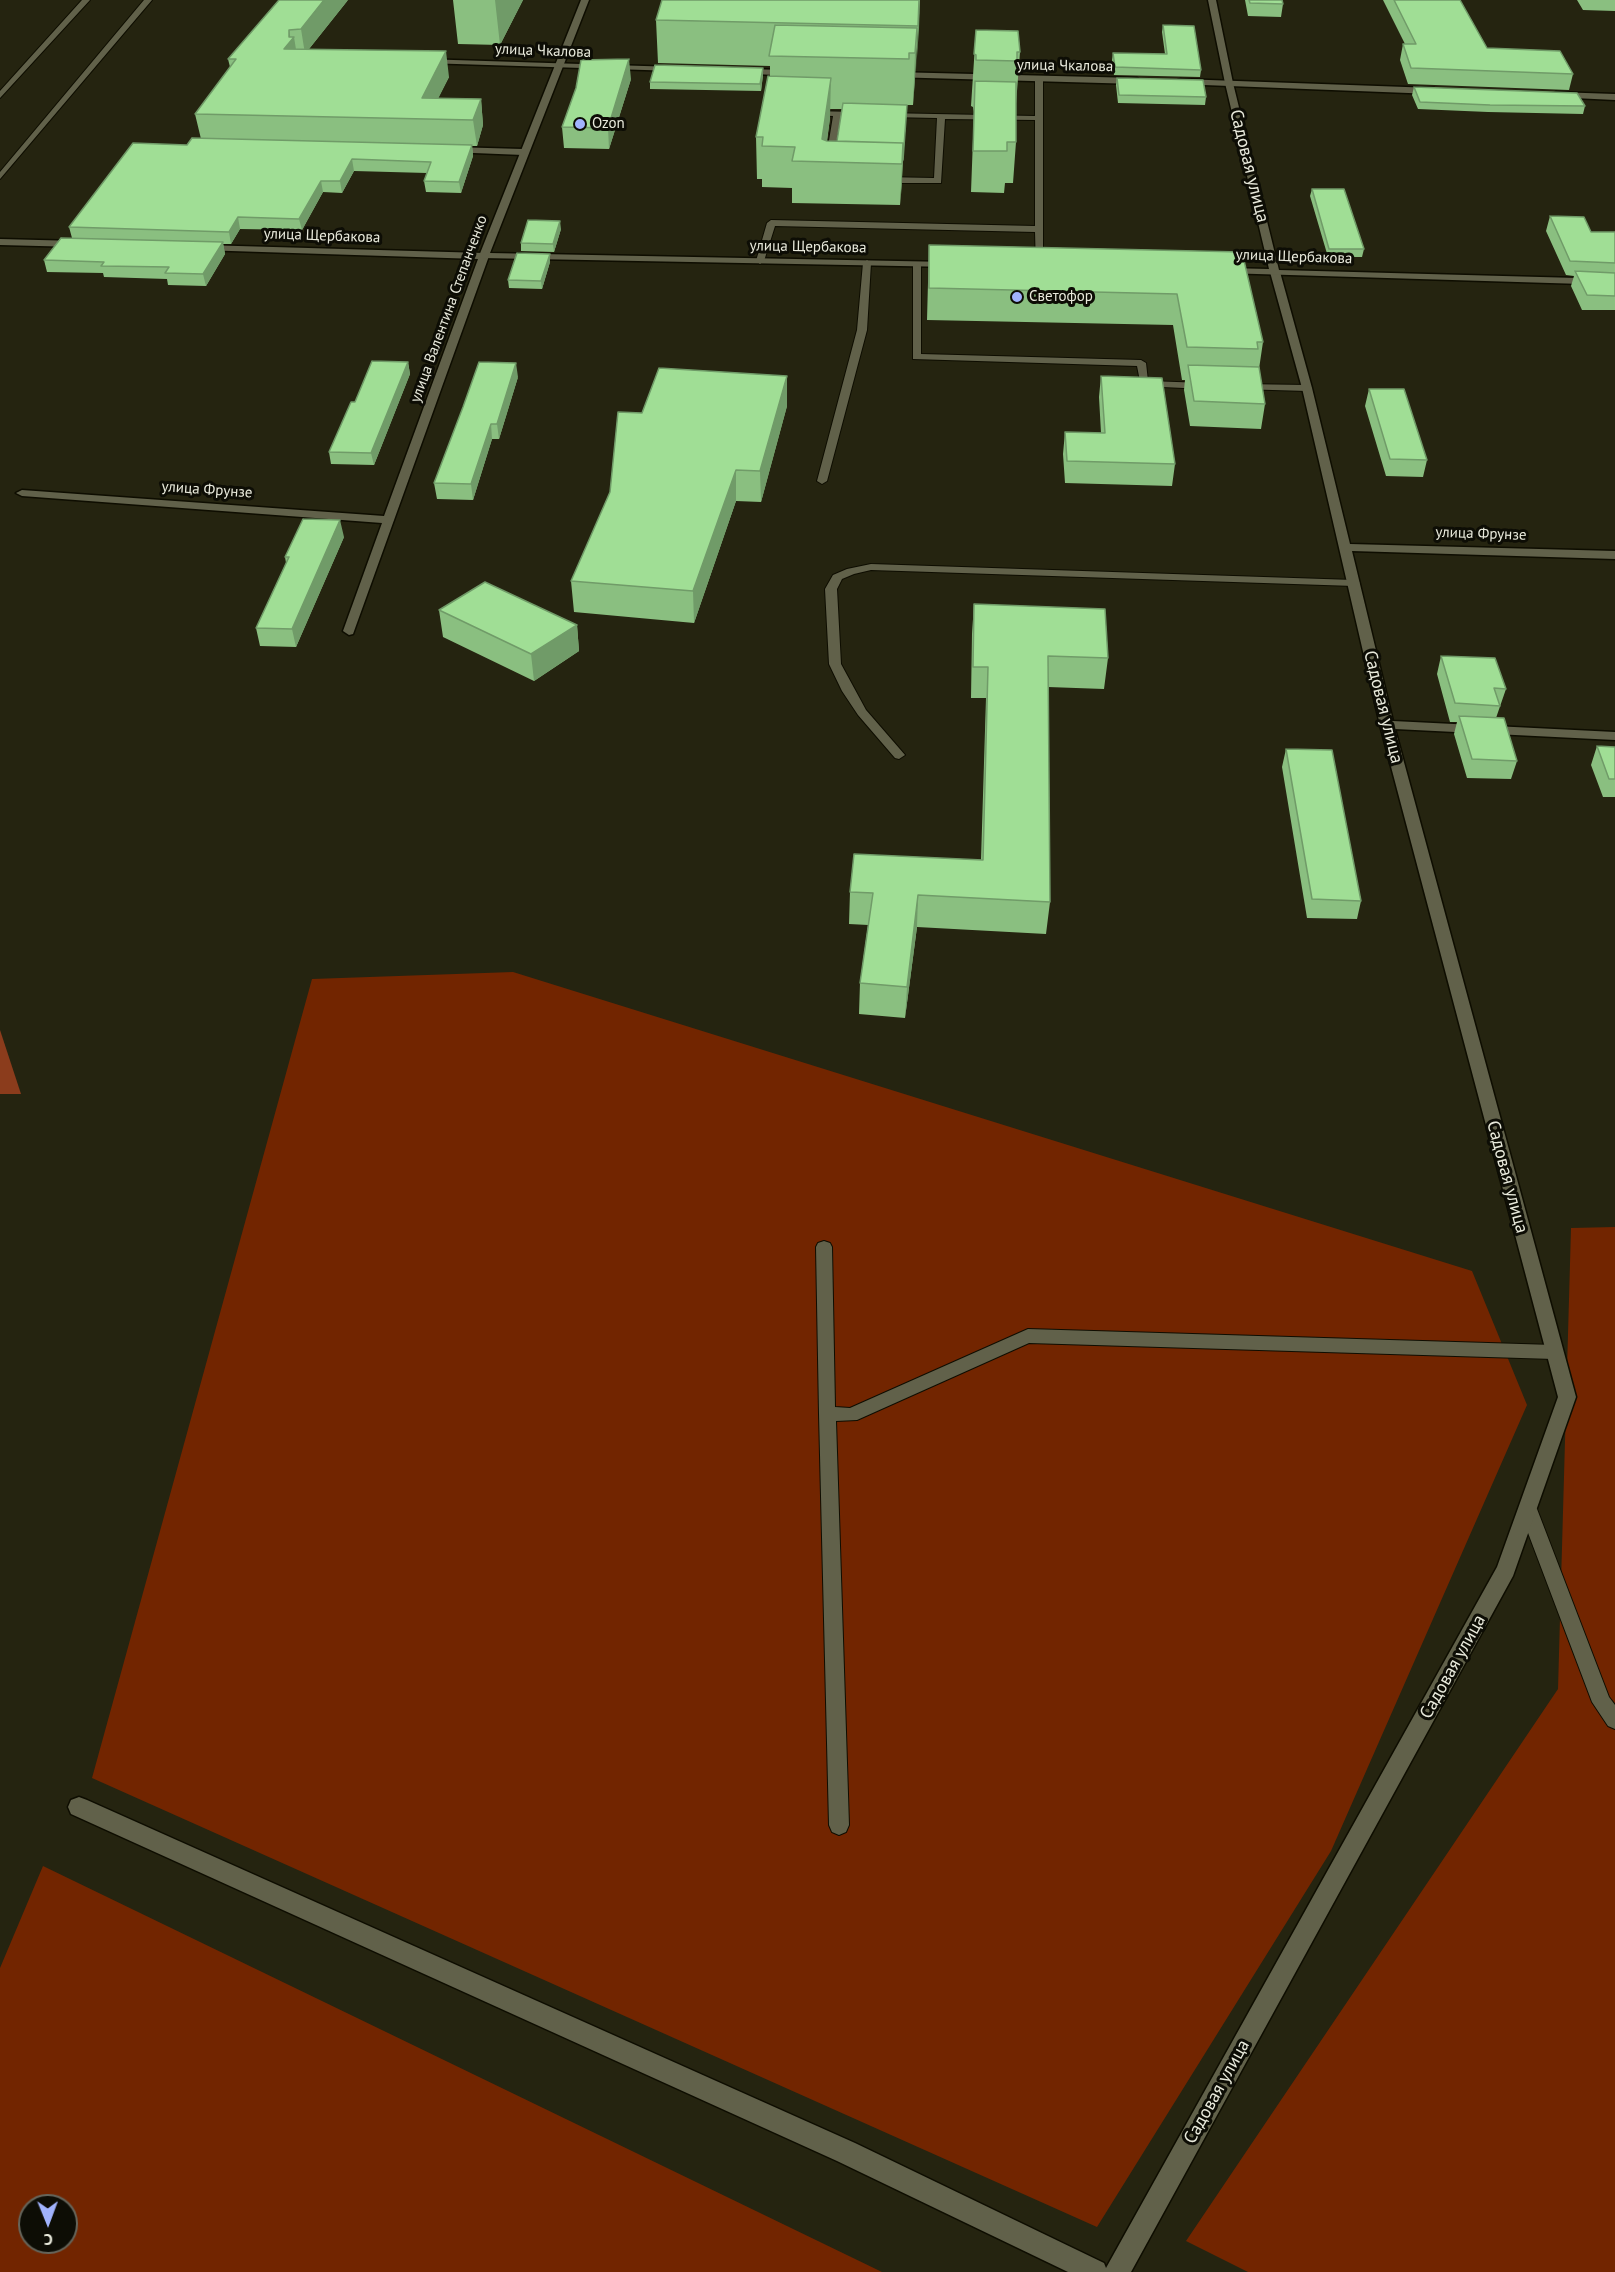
<!DOCTYPE html>
<html>
<head>
<meta charset="utf-8">
<style>
	body { margin:0 }
	#map { position:relative; width:1615px; height:2272px; overflow:hidden; background:#252410; font-family:"PT Sans",sans-serif }
	canvas { display:block }
	.north { position:absolute; left:18px; top:2194px; width:60px; height:60px; box-sizing:border-box; background:#0d0d05; border:2px solid #65655b; border-radius:50%; rotate:179deg; font-size:16px; font-weight:700; line-height:24px; text-align:center; color:#e9eadc }
	.north::after { content:''; display:block; margin:auto; width:21px; height:27px; background:#a1b3fd; clip-path:polygon(50% 0,100% 100%,50% 72%,0 100%) }
</style>
</head>
<body>
<div id="map">
<canvas width="1615" height="2272"></canvas>
<div class="north">С</div>
</div>
<script>
const ctx = document.querySelector('canvas').getContext('2d');
ctx.lineJoin = 'round';
function fill(path, color) { ctx.fillStyle = color; ctx.fill(path, 'evenodd'); }
const shape = rows => new Path2D(rows.map(r => 'M' + r).join(''));
function strokePath(path, color, width, dash) { ctx.strokeStyle = color; ctx.lineWidth = width; ctx.lineCap = dash ? 'butt' : 'round'; ctx.setLineDash(dash || []); ctx.stroke(path); }
function write(font, color, halo, rows, align = 'center') {
  ctx.font = font + ' "PT Sans",sans-serif'; ctx.lineWidth = 6; ctx.setLineDash([]); ctx.textBaseline = 'middle'; ctx.strokeStyle = halo; ctx.fillStyle = color; for (const [text, x, y, turn = 0] of rows) {
    ctx.save(); ctx.translate(x, y); ctx.rotate((+turn || 0) * Math.PI / 180); ctx.textAlign = isNaN(turn) ? turn : align; if (halo) ctx.strokeText(text, 0, 0); ctx.fillText(text, 0, 0); ctx.restore();
  }
}
fill(shape([
	[513,972,1472,1271,1527,1405,1331,1851,1097,2227,92,1778,312,979],
	[1615,1227,1615,2272,1248,2272,1186,2241,1558,1689,1571,1228],
	[43,1866,882,2272,0,2272,0,1968],
	[30,2206,66,2206,66,2242,30,2242]
]), '#722500');
fill(shape([
	[0,1030,21,1094,0,1094]
]), '#8b3c1c');
const service = shape([
	[82,0,90,0,0,98,0,91,82,0],
	[144,0,152,0,0,179,0,172,144,0],
	[1039,77,1043,79,1043,269,1036,267,1035,232,775,226,764,261,760,264,756,261,767,223,771,220,1035,226,1035,120,945,119,941,183,883,183,879,180,883,177,934,178,937,118,888,117,885,117,885,113,1035,116,1035,79,1039,77],
	[810,111,861,112,865,114,861,116,841,116,833,161,826,159,833,116,807,115,806,113,810,111],
	[867,260,871,263,867,330,827,481,822,484,817,481,857,330,863,263,867,260],
	[917,262,921,265,921,354,1141,360,1146,363,1148,381,1205,383,1210,386,1205,389,1141,386,1137,366,913,359,913,265,917,262],
	[1241,384,1307,385,1312,388,1307,391,1238,389,1236,387,1241,384],
	[871,564,1354,580,1360,583,1354,586,871,570,854,574,842,579,837,589,841,664,866,710,905,755,899,759,895,758,858,715,842,691,829,664,825,589,833,575,847,569,871,564],
	[824,1241,830,1243,832,1247,835,1407,850,1408,1028,1329,1554,1345,1560,1347,1562,1352,1560,1357,1554,1359,1029,1343,857,1420,836,1421,849,1825,846,1832,839,1835,832,1832,829,1825,819,1414,816,1247,818,1243,824,1241],
	[1528,1501,1534,1504,1537,1509,1609,1697,1615,1705,1615,1729,1608,1726,1592,1702,1519,1509,1522,1504,1528,1501]
]);
const minor = shape([
	[422,59,676,67,680,69,676,71,425,63,422,63,422,59],
	[740,69,792,70,796,73,792,76,737,73,737,69,740,69],
	[893,72,1137,78,1141,81,1137,84,890,77,889,75,893,72],
	[1181,79,1434,88,1438,91,1434,94,1178,84,1178,80,1181,79],
	[1556,92,1615,94,1615,100,1553,97,1552,95,1556,92],
	[452,147,523,149,527,152,523,155,449,152,448,150,452,147],
	[0,239,78,241,83,244,78,247,0,245,0,239],
	[203,245,484,253,489,256,353,634,349,635,343,631,382,523,22,496,16,493,22,490,384,516,478,259,200,250,198,248,203,245],
	[1275,269,1280,272,1312,388,1350,544,1615,551,1615,559,1352,551,1393,721,1615,732,1615,740,1395,729,1576,1397,1513,1576,1131,2272,1068,2272,837,2161,71,1814,68,1807,71,1800,79,1797,87,1800,855,2143,1104,2263,1106,2268,1497,1567,1558,1397,1380,725,1302,388,1270,272,1275,269]
]);
const tertiary = shape([
	[581,0,589,0,490,253,949,262,954,265,952,267,481,258,479,256,581,0],
	[1208,0,1216,0,1233,83,1279,270,1615,279,1615,285,1224,273,1222,271,1227,268,1269,269,1225,83,1208,0]
]);
strokePath(service, '#0e0d00', 2);
strokePath(minor, '#0e0d00', 3);
strokePath(tertiary, '#0e0d00', 3);
fill(service, '#61614a');
fill(minor, '#61614a');
fill(tertiary, '#61614a');
fill(shape([
	[348,0,309,49,449,77,438,98,481,99,483,125,477,146,472,146,473,156,461,193,426,192,424,181,427,173,354,171,342,193,323,192,302,230,240,229,231,244,223,244,225,254,206,286,168,285,167,279,104,277,103,273,47,272,44,260,72,238,69,227,187,145,201,139,195,114,230,67,228,59],
	[453,0,523,0,500,45,458,44],
	[920,0,913,105,907,105,900,205,792,203,792,188,762,187,762,179,757,179,756,137,770,77,770,66,658,63,656,20],
	[830,109,842,109,837,141,827,141,830,118],
	[1245,0,1282,0,1283,4,1281,17,1248,16],
	[1383,0,1460,0,1487,48,1573,74,1569,90,1408,84,1400,60,1403,44,1405,44],
	[1577,0,1615,0,1615,11,1583,10],
	[1163,25,1201,70,1200,77,1114,75,1112,60,1113,53,1165,54,1162,32],
	[976,30,1020,52,1016,104,1016,142,1013,183,1005,183,1004,193,971,192,974,112,973,107,971,106],
	[763,68,763,75,761,91,650,89,650,82],
	[1117,78,1206,97,1205,105,1118,103,1116,85],
	[631,79,609,149,564,148,562,127],
	[1414,87,1585,106,1583,114,1488,112,1418,109,1412,95],
	[1312,189,1364,249,1362,257,1328,257,1310,196],
	[1550,216,1591,232,1615,232,1615,310,1582,310,1571,286,1574,276,1566,275,1546,231],
	[561,229,554,252,521,251,521,243],
	[929,245,1242,252,1263,342,1259,369,1265,404,1261,429,1190,426,1184,390,1185,380,1182,380,1173,325,927,320],
	[550,254,550,262,542,289,509,288,508,280],
	[408,362,410,374,374,465,331,464,329,452,355,402],
	[1101,376,1175,464,1172,486,1065,483,1063,454,1065,432,1101,433,1099,397],
	[518,377,499,439,492,439,473,500,437,499,434,483],
	[1369,389,1427,460,1423,477,1386,476,1365,406],
	[787,406,761,502,736,501,694,623,574,612,571,581,610,492,642,413],
	[344,537,296,647,260,646,256,628,286,563,285,557],
	[974,604,1108,658,1104,689,1048,687,1050,902,1046,934,917,927,905,1018,859,1014,860,983,868,925,849,924,850,892,981,860,986,698,971,698,972,634],
	[439,610,577,625,579,651,534,681,443,637],
	[1441,656,1506,689,1496,718,1517,761,1511,779,1467,778,1454,734,1457,722,1450,722,1437,674],
	[1597,746,1615,747,1615,797,1603,797,1591,765],
	[1286,749,1361,901,1357,919,1307,918,1282,767]
]), '#8abf80');
fill(shape([
	[324,0,348,0,305,54,301,29],
	[495,0,523,0,500,45],
	[920,0,919,29,916,70,918,26],
	[917,28,915,80,913,105,915,53],
	[289,30,291,41,294,37,298,62,284,49,289,37],
	[446,51,449,77,428,119,422,98],
	[629,59,631,79,609,149,608,128],
	[763,68,763,75,761,91,760,84],
	[831,78,830,118,824,162,822,139],
	[481,99,483,125,477,146,473,120],
	[903,143,902,184,900,205,902,164],
	[472,145,473,156,461,193,459,182],
	[352,159,354,171,342,193,340,181],
	[321,181,323,192,302,230,299,219],
	[238,217,240,229,231,244,229,232],
	[560,221,561,229,554,252,553,244],
	[223,242,225,254,206,286,203,274],
	[550,254,550,262,542,289,541,281],
	[408,362,410,374,374,465,371,453],
	[516,363,518,377,499,439,497,424],
	[787,376,787,406,761,502,760,471],
	[491,424,492,439,473,500,471,484],
	[736,470,736,501,694,623,693,591],
	[340,520,344,537,296,647,292,629],
	[577,625,579,651,534,681,531,654],
	[918,895,917,927,905,1018,907,987]
]), '#709b68');
const building = shape([
	[279,0,324,0,301,29,289,30,289,37,294,37,284,49,446,51,422,98,481,99,473,120,195,114,236,59,228,59,279,0],
	[662,0,919,0,918,26,656,20,662,0],
	[1249,0,1282,0,1283,4,1250,3,1249,0],
	[1394,0,1460,0,1487,48,1560,51,1573,74,1411,68,1403,44,1416,44,1394,0],
	[775,25,917,28,915,53,909,53,909,59,769,56,775,25],
	[1163,25,1194,26,1201,70,1115,67,1113,53,1167,54,1163,25],
	[976,30,1018,31,1020,52,1017,52,1017,61,976,60,976,55,974,54,976,30],
	[629,59,608,128,562,127,576,88,581,60,629,59],
	[655,65,763,68,760,84,650,82,655,65],
	[768,76,831,78,822,139,827,141,903,143,902,164,792,161,795,147,762,146,763,137,756,137,768,76],
	[1117,78,1203,80,1206,97,1119,95,1117,78],
	[975,81,1016,82,1016,142,1007,142,1007,151,973,151,975,81],
	[1414,87,1577,93,1585,106,1490,105,1420,102,1414,87],
	[843,103,907,105,903,160,903,143,837,141,843,103],
	[192,138,472,145,459,182,424,181,431,162,352,159,340,181,321,181,299,219,238,217,229,232,69,227,133,143,187,145,192,138],
	[1312,189,1344,189,1364,249,1329,249,1312,189],
	[1550,216,1584,217,1591,232,1615,232,1615,263,1570,261,1550,216],
	[528,220,560,221,553,244,521,243,528,220],
	[61,238,223,242,203,274,165,273,169,267,101,266,104,262,44,260,61,238],
	[929,245,1242,252,1263,342,1257,342,1258,349,1187,347,1177,294,929,288,929,245],
	[517,253,550,254,541,281,508,280,517,253],
	[1575,271,1615,273,1615,296,1587,295,1575,271],
	[372,361,408,362,371,453,329,452,351,402,355,402,372,361],
	[479,362,516,363,497,424,491,424,471,484,434,483,463,407,479,362],
	[1188,365,1259,367,1265,404,1194,401,1188,365],
	[659,368,787,376,760,471,736,470,693,591,571,581,610,492,618,412,642,413,659,368],
	[1101,376,1162,378,1175,464,1067,461,1065,432,1105,433,1101,376],
	[1369,389,1404,389,1427,460,1390,459,1369,389],
	[303,519,340,520,292,629,256,628,289,557,285,557,303,519],
	[485,582,577,625,531,654,439,610,485,582],
	[974,604,1105,609,1108,658,1048,656,1050,902,918,895,907,987,860,983,873,893,850,892,854,854,983,860,988,667,973,667,974,604],
	[1441,656,1495,658,1506,689,1494,688,1500,706,1455,703,1441,656],
	[1459,716,1504,718,1517,761,1472,759,1459,716],
	[1597,746,1615,747,1615,779,1609,779,1597,746],
	[1286,749,1332,750,1361,901,1312,899,1286,749]
]);
fill(building, '#a0de95');
strokePath(building, '#709b68', 1.5);
for (const [x, y, r, color] of [
	[580,124,6,"#a1b3fd"],
	[1017,297,6,"#a1b3fd"]
]) { const dot = new Path2D(); dot.arc(x, y, r, 0, 2 * Math.PI); ctx.fillStyle = color; ctx.fill(dot); strokePath(dot, '#0d0d05', 2); }
write('15px', '#e9eadc', '#0d0d05', [
	["улица Чкалова",543,51,2],
	["улица Чкалова",1065,66,1],
	["улица Щербакова",322,236,2],
	["улица Щербакова",808,247,1],
	["улица Щербакова",1294,257,2],
	["улица Валентина Степанченко",449,309,-70],
	["улица Фрунзе",207,490,4],
	["улица Фрунзе",1481,534,2]
]);
write('15px', '#e9eadc', '#0d0d05', [
	["Ozon",592,124],
	["Светофор",1029,297]
], 'left');
write('18px', '#e9eadc', '#0d0d05', [
	["Садовая улица",1249,166,76],
	["Садовая улица",1383,707,76],
	["Садовая улица",1507,1177,75],
	["Садовая улица",1453,1667,-61],
	["Садовая улица",1217,2092,-61]
]);
</script>
</body>
</html>
